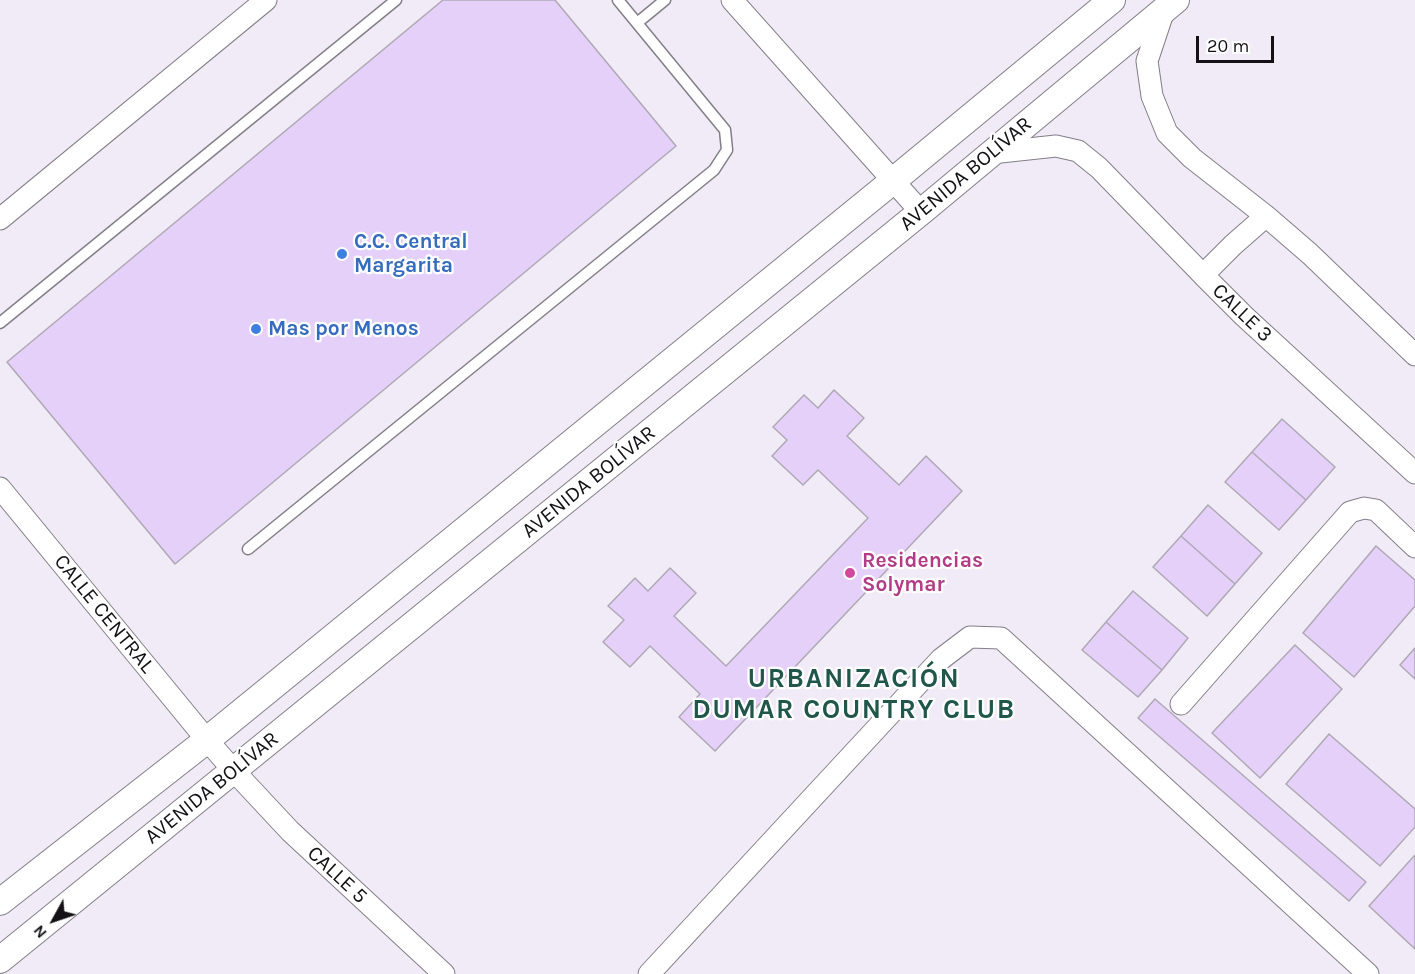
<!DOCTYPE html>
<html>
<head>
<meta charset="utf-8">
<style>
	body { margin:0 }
	#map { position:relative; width:1415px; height:974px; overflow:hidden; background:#f1ebf7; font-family:Karla,sans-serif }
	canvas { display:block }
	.north { position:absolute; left:24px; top:890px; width:60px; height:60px; -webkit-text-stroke:4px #fff; paint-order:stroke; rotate:230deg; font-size:16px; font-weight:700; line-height:24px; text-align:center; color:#131115 }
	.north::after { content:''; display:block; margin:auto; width:21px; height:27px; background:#131115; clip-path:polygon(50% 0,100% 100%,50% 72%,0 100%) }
	.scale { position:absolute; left:1196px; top:36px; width:78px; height:27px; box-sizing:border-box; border:3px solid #131115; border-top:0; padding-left:8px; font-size:18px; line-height:21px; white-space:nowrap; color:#131115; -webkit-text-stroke:4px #fff; paint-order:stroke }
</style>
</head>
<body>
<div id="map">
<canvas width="1415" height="974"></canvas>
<div class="north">N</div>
<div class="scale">20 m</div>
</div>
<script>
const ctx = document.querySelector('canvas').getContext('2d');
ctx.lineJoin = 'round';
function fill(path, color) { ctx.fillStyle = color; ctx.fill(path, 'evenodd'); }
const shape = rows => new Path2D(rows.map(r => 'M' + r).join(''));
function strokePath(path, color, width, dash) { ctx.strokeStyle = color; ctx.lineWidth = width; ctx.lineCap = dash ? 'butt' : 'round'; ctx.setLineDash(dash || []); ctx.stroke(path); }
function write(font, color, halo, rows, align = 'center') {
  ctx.font = font + ' Karla,sans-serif'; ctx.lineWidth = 4.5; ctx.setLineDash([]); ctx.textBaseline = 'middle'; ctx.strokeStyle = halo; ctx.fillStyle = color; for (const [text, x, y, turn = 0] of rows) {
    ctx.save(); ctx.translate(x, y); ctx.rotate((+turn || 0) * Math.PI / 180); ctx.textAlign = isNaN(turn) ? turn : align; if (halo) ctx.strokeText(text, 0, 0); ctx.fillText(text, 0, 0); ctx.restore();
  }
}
const building = shape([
	[443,0,555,0,676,146,175,564,7,362,443,0],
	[834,390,864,418,847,436,899,485,926,456,962,491,715,751,679,717,700,694,650,646,630,667,603,642,624,620,608,606,635,578,648,591,670,568,696,593,674,616,726,666,868,518,818,470,803,485,772,456,787,440,773,427,804,395,818,408,834,390],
	[1282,419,1335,467,1306,500,1252,452,1282,419],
	[1252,452,1306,500,1279,530,1225,482,1252,452],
	[1208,505,1262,553,1235,584,1181,536,1208,505],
	[1181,536,1235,584,1207,616,1153,567,1181,536],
	[1376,546,1415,580,1415,606,1354,677,1303,633,1376,546],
	[1133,591,1188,638,1162,670,1106,622,1133,591],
	[1106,622,1162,670,1138,697,1082,650,1106,622],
	[1295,645,1342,689,1260,778,1212,733,1295,645],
	[1415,648,1415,679,1400,665,1415,648],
	[1155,699,1366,882,1349,901,1138,718,1155,699],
	[1329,734,1415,809,1415,827,1380,866,1286,784,1329,734],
	[1415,855,1415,949,1369,906,1415,855]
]);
fill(building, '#e5d0fa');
strokePath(building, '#aea9b4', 1.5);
const service = shape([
	[637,23,665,0],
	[0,323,396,0],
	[248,549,714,170,727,150,725,130,618,0]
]);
const minor = shape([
	[732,0,921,212],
	[1164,10,1147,61,1152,96,1167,133,1192,158,1266,216,1310,254,1415,355],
	[991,153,1056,146,1078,151,1099,168,1203,275],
	[1266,216,1233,245,1203,275,1244,316,1415,473],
	[0,219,266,0],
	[0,488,207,740,234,771,290,831,444,974],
	[1181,704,1350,512,1364,508,1376,510,1415,547],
	[649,974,941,659,970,637,1001,638,1368,974]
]);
const tertiary = shape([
	[0,902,207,740,894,180,1112,0],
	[0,960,921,212,1176,0]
]);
strokePath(service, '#837e88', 13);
strokePath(minor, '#837e88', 23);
strokePath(tertiary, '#837e88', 28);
strokePath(service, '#fff', 10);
strokePath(minor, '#fff', 21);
strokePath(tertiary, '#fff', 26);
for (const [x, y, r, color] of [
	[342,254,6,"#3f7fe0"],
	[256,329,6,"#3f7fe0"],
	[850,573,6,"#d1479c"]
]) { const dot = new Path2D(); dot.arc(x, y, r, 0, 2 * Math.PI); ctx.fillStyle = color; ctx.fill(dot); strokePath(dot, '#fff', 2); }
write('21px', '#131115', '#fff', [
	["AVENIDA BOLÍVAR",966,174,-40],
	["CALLE 3",1242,313,44],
	["AVENIDA BOLÍVAR",589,482,-39],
	["CALLE CENTRAL",104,614,51],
	["AVENIDA BOLÍVAR",212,788,-39],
	["CALLE 5",337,875,43]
]);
write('bold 21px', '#366cbe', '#fff', [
	["C.C. Central",354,242],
	["Margarita",354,266],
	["Mas por Menos",268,329]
], 'left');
write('bold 21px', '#b23c85', '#fff', [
	["Residencias",862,561],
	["Solymar",862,585]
], 'left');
ctx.letterSpacing = '1.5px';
write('bold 27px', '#21564b', '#fff', [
	["URBANIZACIÓN",854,679],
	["DUMAR COUNTRY CLUB",854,710]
]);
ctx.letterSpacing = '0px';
</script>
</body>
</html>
